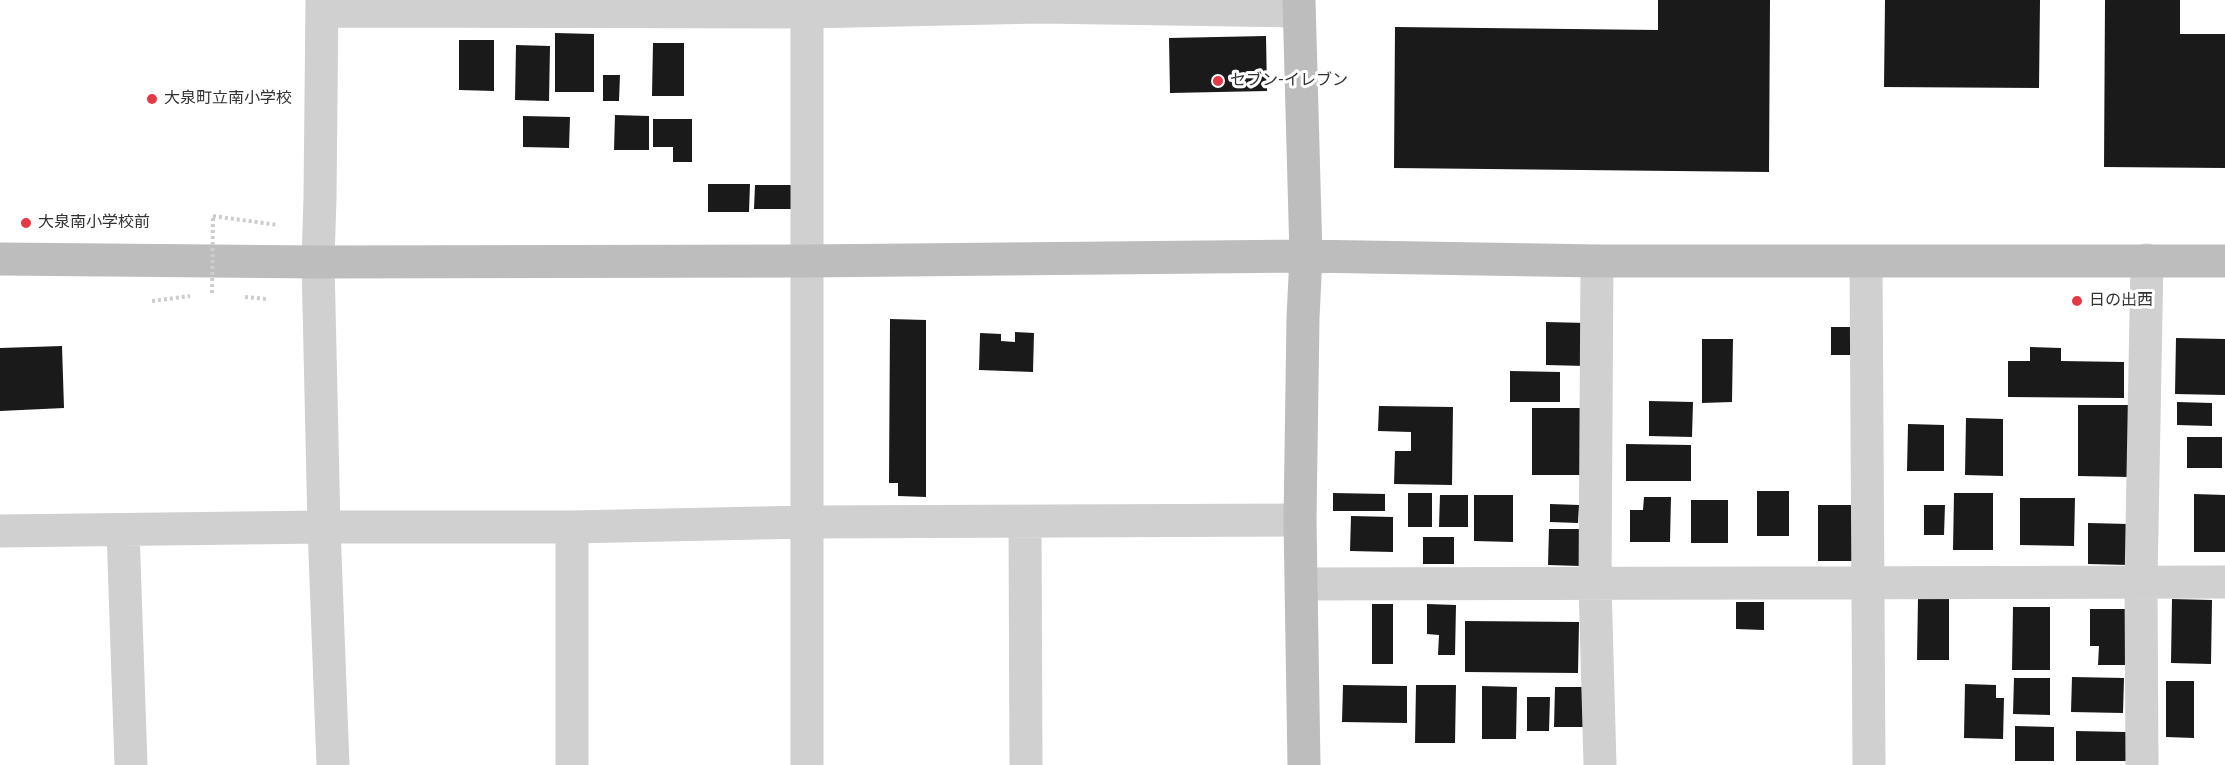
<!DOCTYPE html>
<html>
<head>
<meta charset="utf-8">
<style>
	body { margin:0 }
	canvas { display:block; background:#fff }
</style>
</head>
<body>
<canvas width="2225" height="765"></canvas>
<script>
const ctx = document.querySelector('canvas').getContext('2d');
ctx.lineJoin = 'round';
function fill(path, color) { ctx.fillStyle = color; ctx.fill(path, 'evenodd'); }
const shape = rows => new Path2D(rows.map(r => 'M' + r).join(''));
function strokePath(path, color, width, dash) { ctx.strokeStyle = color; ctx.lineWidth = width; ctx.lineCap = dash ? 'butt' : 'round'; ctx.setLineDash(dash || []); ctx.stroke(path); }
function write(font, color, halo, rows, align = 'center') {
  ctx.font = font + ' "Fira Sans Condensed","Noto Sans JP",sans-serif'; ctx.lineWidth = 6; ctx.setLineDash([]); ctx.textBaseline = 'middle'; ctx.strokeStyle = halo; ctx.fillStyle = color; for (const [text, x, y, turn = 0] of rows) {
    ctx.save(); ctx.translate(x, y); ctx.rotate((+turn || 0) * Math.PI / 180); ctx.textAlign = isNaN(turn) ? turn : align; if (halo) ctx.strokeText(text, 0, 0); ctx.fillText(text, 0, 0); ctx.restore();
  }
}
fill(shape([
	[1658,0,1770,0,1769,172,1394,168,1395,27,1658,30],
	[1885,0,2040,0,2039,88,1884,87],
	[2105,0,2180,0,2180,34,2225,34,2225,168,2104,167],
	[555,33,594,34,594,92,555,92],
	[1266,36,1267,91,1170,93,1169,38],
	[459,40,494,40,494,91,459,90],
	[653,43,684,43,684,96,652,96],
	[516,45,550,46,549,101,515,100],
	[603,75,620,75,619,101,603,101],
	[615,115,649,116,649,150,614,150],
	[523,116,570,117,569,148,523,147],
	[653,119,692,119,692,162,673,162,673,147,653,147],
	[708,184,750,184,749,212,708,212],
	[755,185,793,185,792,209,754,209],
	[890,319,926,320,926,497,898,496,898,483,889,483],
	[1546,322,1587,323,1586,366,1546,365],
	[1831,327,1851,327,1851,355,1831,355],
	[1015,332,1034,333,1033,372,979,370,980,333,1001,334,1001,341,1015,342],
	[2176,338,2225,339,2225,395,2175,394],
	[1702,339,1733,339,1732,402,1702,403],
	[62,346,64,408,0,411,0,348],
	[2030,347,2061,348,2061,361,2124,362,2124,398,2008,397,2008,361,2030,361],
	[1510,371,1560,372,1560,402,1510,402],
	[1649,401,1693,402,1692,437,1649,436],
	[2177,402,2212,403,2212,426,2177,425],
	[2078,405,2129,405,2129,477,2078,476],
	[1379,406,1453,407,1452,485,1394,484,1395,451,1411,451,1411,432,1378,431],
	[1532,408,1583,408,1582,475,1532,475],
	[1966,418,2003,419,2003,476,1965,475],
	[1908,424,1944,425,1944,471,1907,471],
	[2187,437,2222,437,2222,468,2187,468],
	[1626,444,1691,445,1691,481,1626,481],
	[1757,491,1789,491,1789,536,1757,536],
	[1333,493,1385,494,1385,511,1333,511],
	[1408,493,1432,493,1432,527,1408,527],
	[1954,493,1993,493,1993,550,1953,550],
	[2194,494,2225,495,2225,552,2194,552],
	[1440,495,1468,495,1468,527,1439,527],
	[1474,495,1513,495,1513,542,1474,541],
	[1644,497,1671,497,1670,542,1630,542,1630,510,1643,510],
	[2020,498,2075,498,2074,546,2020,545],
	[1691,500,1728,500,1728,543,1691,543],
	[1550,504,1579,505,1578,523,1550,522],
	[1818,505,1853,505,1853,561,1818,561],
	[1924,505,1945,505,1944,535,1924,535],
	[1351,516,1393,517,1393,552,1350,551],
	[2088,523,2128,524,2128,565,2088,564],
	[1549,529,1581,529,1580,566,1548,565],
	[1423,537,1454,537,1454,564,1423,564],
	[1918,598,1949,599,1949,660,1917,660],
	[2172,599,2212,600,2211,664,2171,663],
	[1736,602,1764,602,1764,630,1736,629],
	[1372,604,1393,604,1393,664,1372,664],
	[1427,604,1456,605,1455,655,1438,655,1439,635,1427,634],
	[2013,607,2050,607,2050,670,2012,670],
	[2090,609,2127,609,2127,665,2098,665,2099,646,2090,646],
	[1465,621,1579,622,1578,673,1465,672],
	[2072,677,2124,678,2123,713,2071,712],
	[2014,678,2050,678,2050,715,2013,714],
	[2166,681,2194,681,2194,738,2166,737],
	[1965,684,1996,685,1996,698,2004,698,2003,739,1964,738],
	[1343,685,1407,686,1407,723,1342,722],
	[1416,685,1456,685,1455,743,1415,743],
	[1482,686,1517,687,1516,739,1482,739],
	[1555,687,1586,687,1585,727,1554,727],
	[1527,697,1550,697,1549,731,1527,731],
	[2015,726,2054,727,2054,761,2015,761],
	[2076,731,2126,732,2126,761,2076,761]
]), '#1a1a1a');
strokePath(shape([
	[213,216,278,225],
	[245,297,267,299],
	[152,301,190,296]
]), '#cdcdcd', 4, [3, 3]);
strokePath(shape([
	[322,0,320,198,318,262,324,527,333,765],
	[807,0,807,765],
	[322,11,807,12,1040,7,1299,11],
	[1597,261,1595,583,1600,765],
	[1866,262,1869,765],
	[1025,522,1026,765],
	[572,527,572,765],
	[123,530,131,765],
	[0,531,324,527,572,527,807,522,1300,520],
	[1302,584,2225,582],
	[2142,765,2141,582,2147,260]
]), '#d0d0d0', 33);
strokePath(shape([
	[1299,0,1306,256,1303,318,1300,520,1304,765],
	[0,259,318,262,806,261,1306,256,1597,261,2225,261]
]), '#bdbdbd', 33);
strokePath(shape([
	[212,293,213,216]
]), '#cdcdcd', 4, [3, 3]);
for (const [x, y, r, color] of [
	[1218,81,6,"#e63946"],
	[152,99,6,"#e63946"],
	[26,223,6,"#e63946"],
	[2077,301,6,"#e63946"]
]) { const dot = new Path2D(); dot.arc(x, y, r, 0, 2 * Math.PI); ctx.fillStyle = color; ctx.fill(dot); strokePath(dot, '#fff', 2); }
write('16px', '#333', '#fff', [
	["セブン-イレブン",1230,81],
	["大泉町立南小学校",164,99],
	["大泉南小学校前",38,223],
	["日の出西",2089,301]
], 'left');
</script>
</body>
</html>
